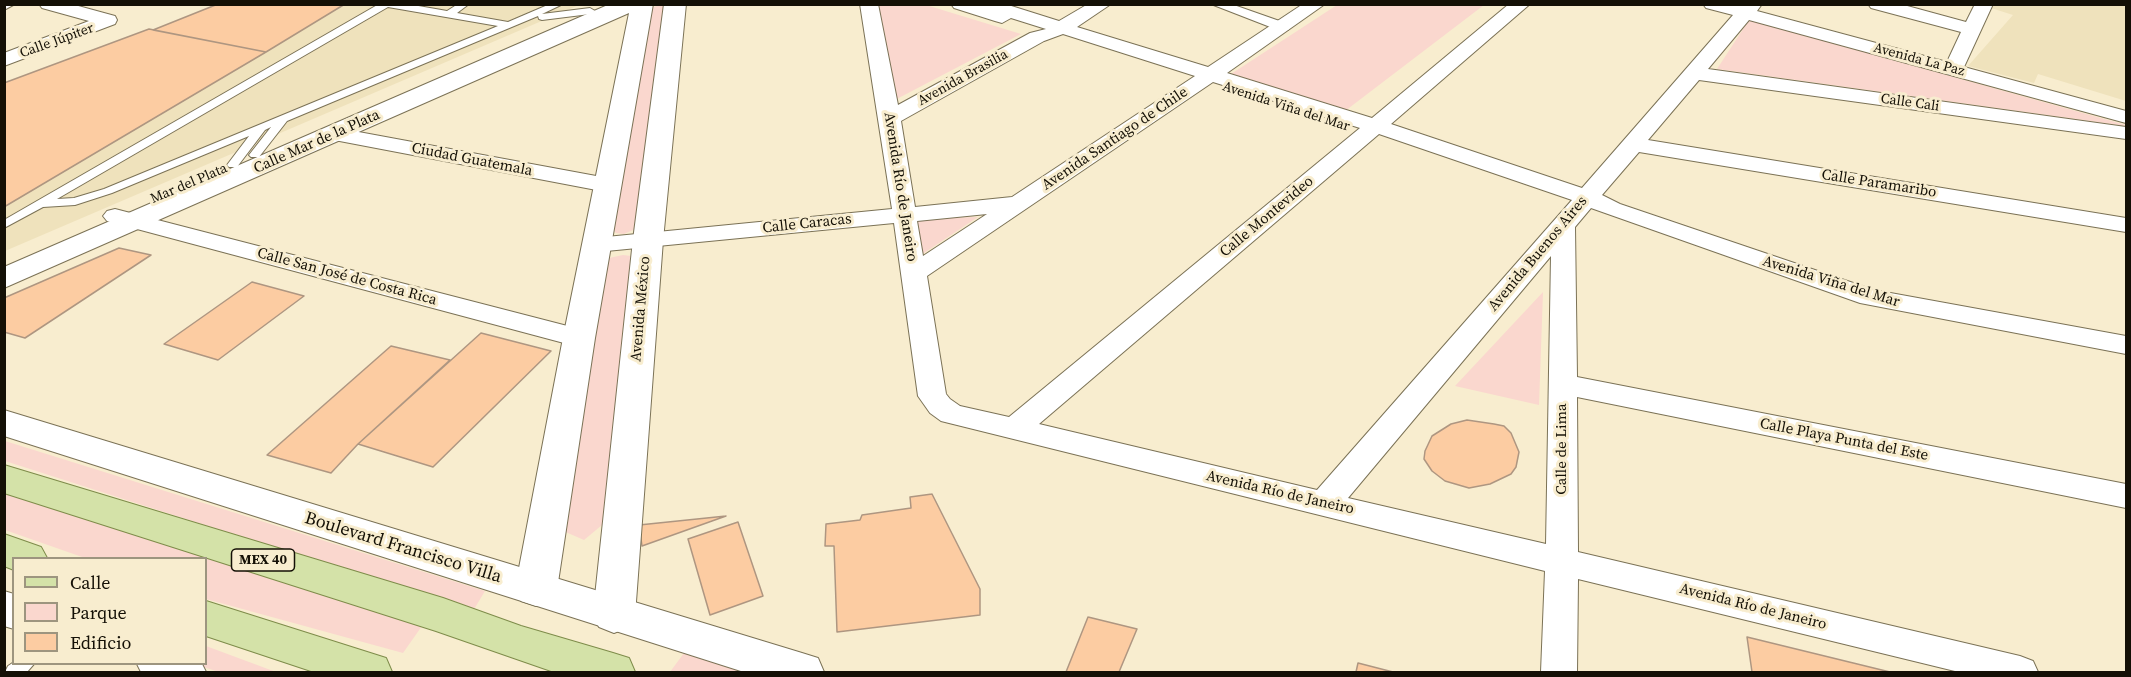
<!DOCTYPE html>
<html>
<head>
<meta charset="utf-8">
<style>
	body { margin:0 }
	#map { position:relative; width:2131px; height:677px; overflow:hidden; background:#f8edcf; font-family:"Source Serif 4",serif }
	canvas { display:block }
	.frame { position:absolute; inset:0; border:6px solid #141006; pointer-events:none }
	.legend { position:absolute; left:12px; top:557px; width:195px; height:108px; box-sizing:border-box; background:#f8edcf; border:2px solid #9d957f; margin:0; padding:8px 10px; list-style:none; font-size:18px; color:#141006 }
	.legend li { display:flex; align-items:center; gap:12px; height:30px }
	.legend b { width:30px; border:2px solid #9d957f }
</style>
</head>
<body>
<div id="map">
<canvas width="2131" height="677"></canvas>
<div class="frame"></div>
<ul class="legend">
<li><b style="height:8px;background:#d4e2a8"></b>Calle</li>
<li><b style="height:16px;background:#fad7ce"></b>Parque</li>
<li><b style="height:16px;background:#fccca2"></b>Edificio</li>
</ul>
</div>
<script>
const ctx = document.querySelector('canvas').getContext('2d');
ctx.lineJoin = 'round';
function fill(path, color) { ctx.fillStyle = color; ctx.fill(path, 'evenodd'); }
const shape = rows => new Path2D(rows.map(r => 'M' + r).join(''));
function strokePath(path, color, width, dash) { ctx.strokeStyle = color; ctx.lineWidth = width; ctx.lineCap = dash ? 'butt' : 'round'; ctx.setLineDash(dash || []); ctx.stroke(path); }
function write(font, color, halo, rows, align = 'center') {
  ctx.font = font + ' "Source Serif 4",serif'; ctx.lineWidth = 6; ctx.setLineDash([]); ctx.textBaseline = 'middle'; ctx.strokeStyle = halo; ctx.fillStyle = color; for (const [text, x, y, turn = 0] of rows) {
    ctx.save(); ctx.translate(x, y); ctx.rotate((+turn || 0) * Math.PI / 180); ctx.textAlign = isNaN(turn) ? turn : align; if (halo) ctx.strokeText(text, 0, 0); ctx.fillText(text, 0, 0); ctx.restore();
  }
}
fill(shape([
	[230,5,579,5,5,251,5,92],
	[1995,5,2126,5,2126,101,2038,74,2034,83,1968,66,2013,15,1991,8]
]), '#efe2bc');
fill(shape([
	[660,5,668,5,637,225,633,230,624,234,616,233,611,229,651,8],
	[876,5,926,5,1021,34,891,102],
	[1337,5,1484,5,1345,111,1231,74],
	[1749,20,2126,125,2126,126,1717,69],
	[978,217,915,259,907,219],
	[623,255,631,256,634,260,608,520,584,540,561,530,603,264,609,258],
	[1543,292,1539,405,1455,386],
	[5,441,485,591,473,611,5,461],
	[5,489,422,626,403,653,206,599,206,558,85,558,5,530],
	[206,646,276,672,219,672,194,664,206,664],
	[684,653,742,672,670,672]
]), '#fad7ce');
const building = shape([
	[218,4,345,4,266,52,153,30,218,4],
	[149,29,266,52,4,207,4,83,149,29],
	[119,248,151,255,25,338,4,332,4,298,119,248],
	[252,282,304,296,218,360,164,344,252,282],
	[481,333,551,351,433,467,358,444,481,333],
	[391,346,450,360,358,444,331,473,267,455,391,346],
	[1467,420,1494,424,1504,426,1511,433,1519,452,1516,467,1511,474,1490,484,1469,488,1445,481,1432,471,1424,459,1425,451,1432,436,1451,424,1467,420],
	[932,494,980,589,980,615,837,632,834,546,825,546,826,524,860,520,862,515,911,508,910,497,932,494],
	[726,516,642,546,639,525,726,516],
	[738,522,763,596,710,615,688,539,738,522],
	[1088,617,1137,629,1119,672,1066,672,1088,617],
	[1747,637,1890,672,1752,672,1747,637],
	[1358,663,1393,672,1356,672,1358,663]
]);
fill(building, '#fccca2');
strokePath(building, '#ae9681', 1.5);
const service = shape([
	[379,4,407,4,447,11,458,4,469,4,457,13,508,22,550,4,563,4,542,14,590,8,595,11,590,14,542,20,539,19,538,16,287,121,259,157,251,157,249,155,271,127,265,130,237,167,229,167,227,165,249,136,112,193,75,205,43,207,4,228,4,220,379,4],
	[388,7,498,26,104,189,74,198,57,199,388,7],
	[14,662,14,664,34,664,27,672,5,672,8,666,14,662]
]);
const pedestrian = shape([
	[1211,4,1231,4,1288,24,1290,27,1288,30,1278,30,1211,4]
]);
const minor = shape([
	[4,4,15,4,4,10,4,4],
	[39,4,71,4,115,16,117,20,115,24,4,66,4,53,89,21,42,8,39,4],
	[860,4,878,4,898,105,1030,33,1046,29,1011,18,1002,23,995,21,954,8,951,4,1005,4,1059,21,1088,4,1111,4,1077,27,1208,67,1303,4,1325,4,1227,73,1372,118,1509,4,1530,4,1391,124,1582,188,1733,15,1706,8,1703,4,1741,6,1762,4,1757,11,1947,62,1961,32,1871,8,1868,4,1900,4,1966,22,1975,4,1993,4,1964,67,2126,111,2126,123,1749,20,1708,69,2126,127,2126,139,1699,80,1648,140,2126,218,2126,232,1639,152,1602,195,1620,204,1874,290,2126,336,2126,354,1860,303,1591,208,1575,227,1577,377,2126,484,2126,508,1577,397,1578,552,2020,656,2033,661,2038,672,1959,672,1578,579,1577,672,1541,672,1545,571,941,421,930,413,918,396,894,223,596,252,587,250,584,245,587,240,596,238,892,209,860,4],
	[1063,34,1195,76,1012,197,915,207,901,121,1044,41,1063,34],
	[1213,82,1360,128,1009,417,960,406,950,399,946,394,927,276,1213,82],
	[1379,134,1572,200,1317,490,1039,424,1379,134],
	[987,214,923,256,917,221,987,214],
	[1551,256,1546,544,1348,498,1551,256],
	[337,128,607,178,615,180,618,185,615,190,607,192,329,139,326,134,329,129,337,128],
	[115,209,579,329,589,332,592,338,589,344,579,347,107,221,103,216,107,211,115,209]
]);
const tertiary = shape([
	[4,410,802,653,818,658,824,672,744,672,4,436,4,410],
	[4,591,14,594,14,629,4,626,4,591],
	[137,664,202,664,206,672,141,672,137,664]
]);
const secondary = shape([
	[610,4,653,4,595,338,557,589,551,601,536,606,521,601,515,589,563,338,629,13,4,288,4,267,610,4],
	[664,4,686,4,663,240,635,615,629,627,614,633,599,627,593,615,633,240,664,4]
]);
const primary = shape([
	[4,465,443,598,521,626,613,653,629,658,635,672,554,672,436,631,4,493,4,465],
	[4,534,41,547,47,558,14,558,14,570,4,566,4,534],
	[206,601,386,658,392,672,314,672,206,636,206,601]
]);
strokePath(service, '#7b7256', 2);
strokePath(pedestrian, '#7b7256', 2);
strokePath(minor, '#7b7256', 2);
strokePath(tertiary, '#7b7256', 2);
strokePath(secondary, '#7b7256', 2);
strokePath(primary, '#7e8c4a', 2);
fill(service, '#fff');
fill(pedestrian, '#fff');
fill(minor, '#fff');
fill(tertiary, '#fff');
fill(secondary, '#fff');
fill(primary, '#d4e2a8');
write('14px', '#141006', '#f8edcf', [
	["Calle Júpiter",57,41,-20],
	["Avenida La Paz",1919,60,15],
	["Avenida Brasilia",963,78,-29],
	["Calle Cali",1910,103,8],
	["Avenida Viña del Mar",1286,107,18],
	["Mar del Plata",189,184,-23]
]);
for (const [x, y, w] of [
	[263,560,63]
]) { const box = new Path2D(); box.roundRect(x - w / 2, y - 11, w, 22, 4.5); ctx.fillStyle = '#f8edcf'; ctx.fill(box); strokePath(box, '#141006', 1.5); }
write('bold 14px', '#141006', null, [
	["MEX 40",263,560]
]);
write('15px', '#141006', '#f8edcf', [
	["Avenida Santiago de Chile",1115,139,-34],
	["Calle Mar de la Plata",317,142,-24],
	["Ciudad Guatemala",472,160,11],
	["Calle Paramaribo",1879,184,9],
	["Avenida Río de Janeiro",900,187,81],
	["Calle Montevideo",1267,217,-40],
	["Calle Caracas",807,224,-6],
	["Avenida Buenos Aires",1538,254,-50],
	["Calle San José de Costa Rica",347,277,15],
	["Avenida Viña del Mar",1831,282,17],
	["Avenida México",641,309,-85],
	["Calle Playa Punta del Este",1844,440,11],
	["Calle de Lima",1562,449,-90],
	["Avenida Río de Janeiro",1280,493,13],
	["Avenida Río de Janeiro",1753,607,14]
]);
write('18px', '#141006', '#f8edcf', [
	["Boulevard Francisco Villa",403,548,17]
]);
</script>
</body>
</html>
